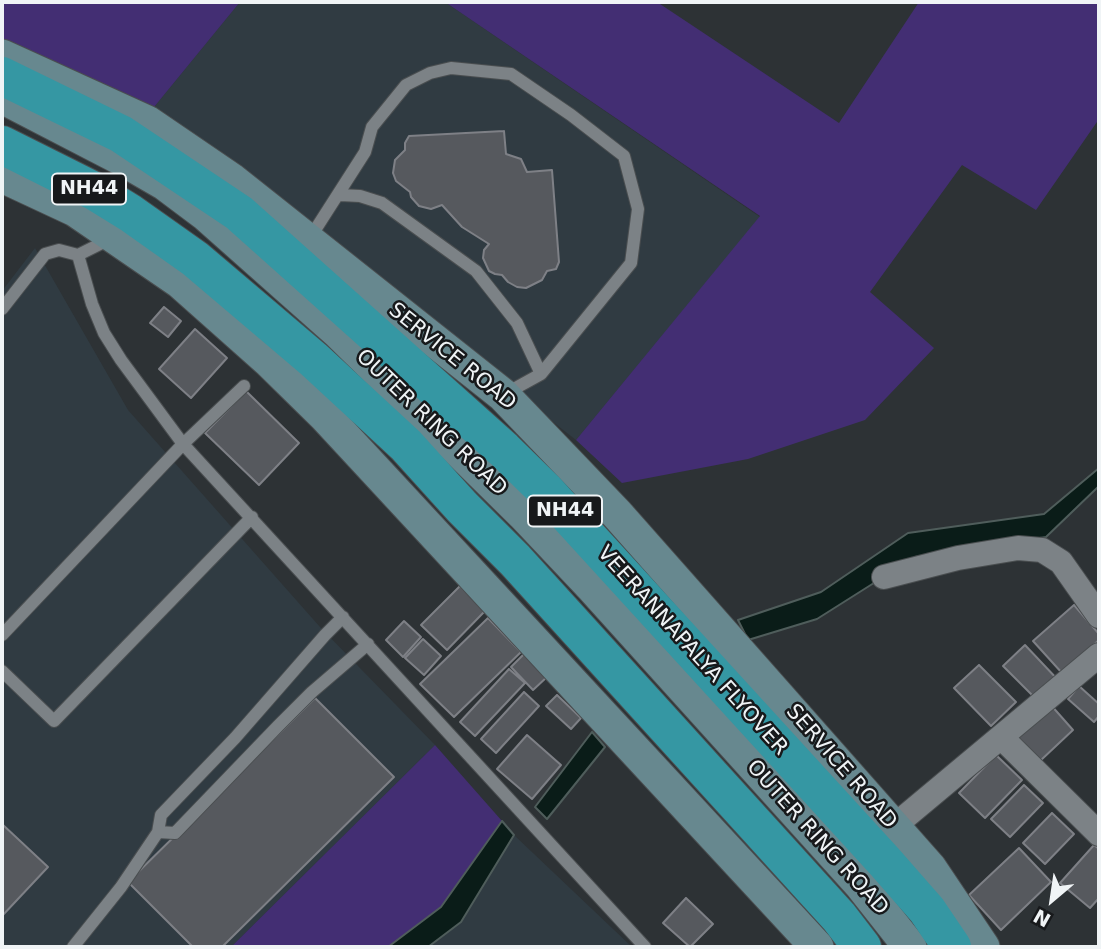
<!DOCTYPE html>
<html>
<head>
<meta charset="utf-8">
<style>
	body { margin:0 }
	#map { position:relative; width:1101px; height:949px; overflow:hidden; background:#2d3235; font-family:"DejaVu Sans",sans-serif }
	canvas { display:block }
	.frame { position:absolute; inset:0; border:4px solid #f0f4f6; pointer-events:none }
	.north { position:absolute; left:1017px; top:865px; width:70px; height:70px; -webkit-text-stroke:5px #17191b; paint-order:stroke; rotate:209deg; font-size:19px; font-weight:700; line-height:28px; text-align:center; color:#f0f4f6 }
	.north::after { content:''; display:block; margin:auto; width:24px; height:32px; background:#f0f4f6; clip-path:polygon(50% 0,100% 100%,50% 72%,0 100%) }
</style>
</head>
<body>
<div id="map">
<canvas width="1101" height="949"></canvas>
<div class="frame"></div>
<div class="north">N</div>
</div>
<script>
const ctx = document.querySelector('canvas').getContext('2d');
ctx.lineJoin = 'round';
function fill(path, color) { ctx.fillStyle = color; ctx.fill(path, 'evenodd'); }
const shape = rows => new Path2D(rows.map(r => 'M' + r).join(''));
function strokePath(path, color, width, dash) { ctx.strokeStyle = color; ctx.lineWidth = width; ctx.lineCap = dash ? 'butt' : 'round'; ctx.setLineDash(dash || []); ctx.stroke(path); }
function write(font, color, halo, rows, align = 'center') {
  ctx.font = font + ' "DejaVu Sans",sans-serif'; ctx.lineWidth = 5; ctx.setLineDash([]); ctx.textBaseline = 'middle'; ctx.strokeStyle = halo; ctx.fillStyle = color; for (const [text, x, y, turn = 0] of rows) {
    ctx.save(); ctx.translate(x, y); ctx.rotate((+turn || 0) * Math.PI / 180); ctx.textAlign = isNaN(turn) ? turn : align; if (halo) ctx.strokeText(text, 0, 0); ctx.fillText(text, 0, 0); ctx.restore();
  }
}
fill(shape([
	[240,2,445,2,760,217,576,440,298,222,150,112],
	[35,248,128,410,320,627,435,745,231,947,2,947,2,291],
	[514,835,632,947,428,947,461,922]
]), '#303b42');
fill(shape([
	[2,2,240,2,150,112,2,42],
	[445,2,657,2,839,123,919,2,1099,2,1099,119,1036,210,962,165,870,292,934,348,865,420,748,459,622,483,576,440,760,216],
	[435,745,502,821,441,907,388,947,231,947]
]), '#432e73');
const water = shape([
	[1099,468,1099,486,1046,537,915,557,817,619,748,640,738,620,821,592,908,533,1044,514,1099,468],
	[592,732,605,747,547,819,535,807,592,732],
	[502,821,514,835,461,922,428,947,388,947,441,907,502,821]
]);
fill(water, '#0a1c18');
strokePath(water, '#4f5d5b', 2);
const building = shape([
	[504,131,506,154,521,159,527,172,552,170,559,262,556,269,547,271,542,280,526,288,517,287,508,282,502,275,495,274,489,271,483,258,484,250,489,244,462,227,442,205,431,209,419,206,411,197,410,192,396,181,393,173,395,160,405,150,405,143,409,136,504,131],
	[164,307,181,321,168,337,150,323,164,307],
	[195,329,227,358,191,398,159,369,195,329],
	[246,391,299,443,259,485,205,433,246,391],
	[460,586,485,611,447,650,421,625,460,586],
	[1074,605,1099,634,1099,640,1062,673,1033,641,1074,605],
	[488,618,521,652,454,717,420,684,488,618],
	[404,621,421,637,403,657,386,640,404,621],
	[423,639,441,656,424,675,405,658,423,639],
	[1025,645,1059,681,1038,701,1003,666,1025,645],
	[524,654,547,677,533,690,511,667,524,654],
	[979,665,1016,702,991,726,954,688,979,665],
	[509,669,525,683,475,736,460,722,509,669],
	[1079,686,1099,704,1099,716,1094,722,1068,699,1079,686],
	[524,692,539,706,496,753,481,739,524,692],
	[557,695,581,718,571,729,546,706,557,695],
	[315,698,394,777,222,947,193,947,128,882,315,698],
	[1050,704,1073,730,1040,761,1016,735,1050,704],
	[527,735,561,765,532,799,497,769,527,735],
	[996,755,1022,780,985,818,959,793,996,755],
	[1024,785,1043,803,1010,837,991,819,1024,785],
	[1052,813,1074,834,1045,864,1023,843,1052,813],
	[2,824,48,867,2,916,2,824],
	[1094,845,1099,849,1099,898,1090,908,1060,883,1094,845],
	[1019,848,1051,882,1001,930,969,895,1019,848],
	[686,898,713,924,690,947,663,923,686,898]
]);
fill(building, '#56595e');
strokePath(building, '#7e8086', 2);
const lane = shape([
	[340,195,360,196,382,203,476,271,517,323,541,374,503,395],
	[110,239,78,255,92,304,104,333,121,360,183,444,645,947],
	[308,241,365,152,372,127,406,85,430,73,451,68,511,74,571,115,624,156,638,209,631,263,541,374],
	[2,309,45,254,59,250,78,255],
	[2,635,183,444,244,386],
	[2,671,54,721,252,517],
	[158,832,175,833,278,726,312,692,368,644],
	[73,947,121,887,158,832,161,815,235,738,325,635,343,617]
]);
const street = shape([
	[884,577,958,558,1018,548,1042,550,1061,562,1099,616],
	[1001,737,1099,834],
	[893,827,1099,655]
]);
const secondary = shape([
	[2,56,147,122,232,180,503,395,617,514,930,868,983,947],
	[2,97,120,158,165,184,205,214,339,333,524,515,593,588,861,885,910,947],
	[2,176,75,210,180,282,270,362,326,417,817,947]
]);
const highway = shape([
	[2,76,121,134,239,213,504,450,546,491,885,862,927,910,952,947],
	[2,145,96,192,130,213,195,259,314,360,406,445,462,507,515,560,839,917,862,947]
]);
strokePath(lane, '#4a4e50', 14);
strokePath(street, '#4a4e50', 26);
strokePath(secondary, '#4a4e50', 35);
strokePath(highway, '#4a4e50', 40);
strokePath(lane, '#7c8286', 12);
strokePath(street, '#7c8286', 24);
strokePath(secondary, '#67888f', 33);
strokePath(highway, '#3597a3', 38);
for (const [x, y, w] of [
	[89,189,74],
	[565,511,74]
]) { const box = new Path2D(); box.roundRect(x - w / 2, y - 15.5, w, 31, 5); ctx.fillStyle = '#17191b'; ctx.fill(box); strokePath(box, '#f0f4f6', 2); }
write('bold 19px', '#f0f4f6', null, [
	["NH44",89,189],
	["NH44",565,511]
]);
write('21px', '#f0f4f6', '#17191b', [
	["SERVICE ROAD",452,357,39],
	["OUTER RING ROAD",431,423,44],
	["VEERANNAPALYA FLYOVER",692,651,48],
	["SERVICE ROAD",841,767,49],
	["OUTER RING ROAD",817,838,48]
]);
</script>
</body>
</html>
